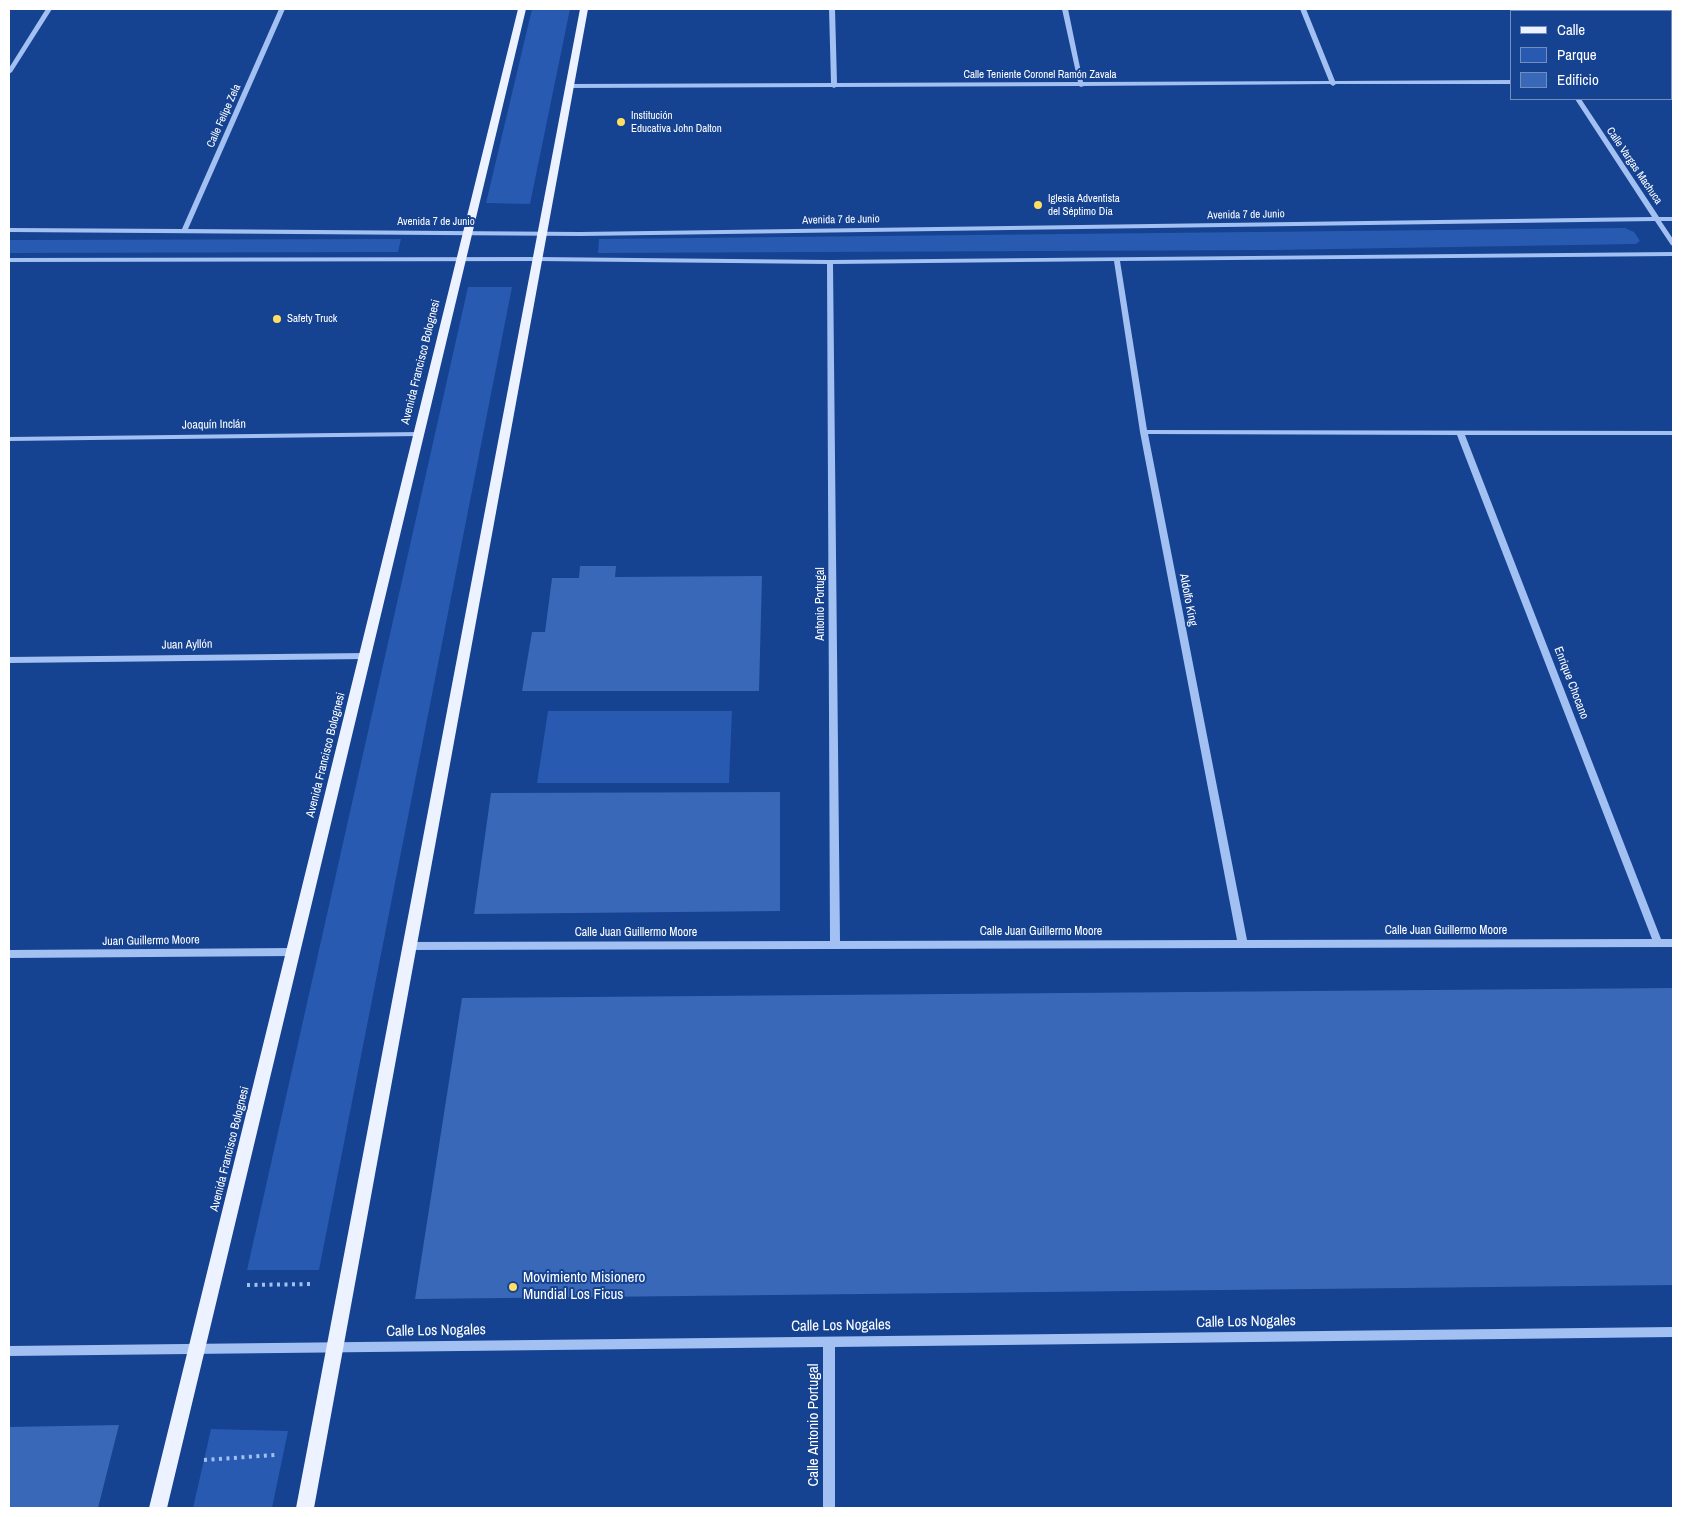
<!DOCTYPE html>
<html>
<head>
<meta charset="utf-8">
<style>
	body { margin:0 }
	#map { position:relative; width:1682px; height:1517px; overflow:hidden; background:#154291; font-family:"Archivo Narrow",sans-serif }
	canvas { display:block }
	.frame { position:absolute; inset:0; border:10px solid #fff; pointer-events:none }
	.legend { position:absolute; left:1510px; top:10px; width:162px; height:90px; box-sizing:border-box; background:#154291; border:1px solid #738ebd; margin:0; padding:6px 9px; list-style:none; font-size:15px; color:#fff }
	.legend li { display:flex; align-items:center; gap:10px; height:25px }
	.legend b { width:25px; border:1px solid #738ebd }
</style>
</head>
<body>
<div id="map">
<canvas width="1682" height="1517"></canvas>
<div class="frame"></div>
<ul class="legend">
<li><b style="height:6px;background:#ecf2ff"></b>Calle</li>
<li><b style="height:14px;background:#275ab0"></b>Parque</li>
<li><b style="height:14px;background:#3968b8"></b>Edificio</li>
</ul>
</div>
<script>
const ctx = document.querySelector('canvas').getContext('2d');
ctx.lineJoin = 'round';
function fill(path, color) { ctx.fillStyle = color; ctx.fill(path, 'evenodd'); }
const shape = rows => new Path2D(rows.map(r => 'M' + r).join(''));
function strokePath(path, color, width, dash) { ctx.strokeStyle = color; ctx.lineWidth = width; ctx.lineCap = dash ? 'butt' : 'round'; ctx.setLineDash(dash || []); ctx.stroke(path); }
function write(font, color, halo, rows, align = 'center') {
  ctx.font = font + ' "Archivo Narrow",sans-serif'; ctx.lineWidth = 4; ctx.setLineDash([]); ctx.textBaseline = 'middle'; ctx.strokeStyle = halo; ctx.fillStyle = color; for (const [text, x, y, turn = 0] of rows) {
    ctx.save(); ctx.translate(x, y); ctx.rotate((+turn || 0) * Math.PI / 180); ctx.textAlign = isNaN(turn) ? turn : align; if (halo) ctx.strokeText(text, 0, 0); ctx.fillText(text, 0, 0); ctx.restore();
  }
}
fill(shape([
	[532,9,570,9,530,204,486,203],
	[1625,228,1634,232,1640,241,1636,244,1273,250,598,253,599,239],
	[401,239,398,252,9,253,9,240],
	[468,287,512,287,319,1270,247,1270],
	[548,711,732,711,729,783,537,783],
	[211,1429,288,1431,272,1508,193,1508]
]), '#275ab0');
fill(shape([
	[580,566,616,566,615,577,762,576,759,691,522,691,532,632,545,632,552,578,579,578],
	[780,792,780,911,474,914,491,793],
	[1673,988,1673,1285,415,1299,462,998],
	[119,1425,98,1508,9,1508,9,1427]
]), '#3968b8');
strokePath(shape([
	[247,1285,313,1284],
	[204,1460,275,1455]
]), '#a2c0f1', 4, [3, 4.5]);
fill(shape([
	[46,9,52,9,12,72,9,74,9,68,46,9],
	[279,9,285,9,188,229,580,232,1652,217,1575,99,1581,99,1659,217,1673,217,1673,221,1661,221,1673,239,1673,246,1671,245,1655,221,580,236,9,232,9,228,182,229,279,9],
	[829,9,835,9,837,83,1078,82,1062,9,1068,9,1083,82,1329,81,1300,9,1306,9,1335,81,1511,80,1511,84,1336,84,1333,86,1330,84,1084,86,1081,87,1079,86,836,87,834,88,832,87,570,88,567,86,570,84,831,83,829,9],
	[1522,9,1528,9,1530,11,1524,11,1522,9],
	[1673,252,1673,256,1120,261,1147,430,1673,431,1673,435,1465,435,1661,939,1673,939,1673,947,409,950,406,949,404,946,406,943,409,942,830,941,827,264,538,261,9,262,9,258,538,257,830,260,1673,252],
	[1114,261,1140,432,1237,940,840,941,833,264,1114,261],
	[1148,434,1457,435,1652,939,1247,940,1148,434],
	[419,432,422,432,422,436,9,441,9,437,419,432],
	[366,653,370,656,366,659,9,663,9,657,366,653],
	[293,948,296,949,298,952,296,955,293,956,9,958,9,950,293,948],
	[1673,1327,1673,1337,835,1347,835,1508,823,1508,823,1347,9,1356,9,1346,1673,1327]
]), '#a2c0f1');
fill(shape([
	[518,9,526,9,167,1508,149,1508,518,9],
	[580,9,588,9,314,1508,296,1508,580,9]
]), '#ecf2ff');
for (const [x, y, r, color] of [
	[621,122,5,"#ffde62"],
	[1038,205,5,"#ffde62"],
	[277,319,5,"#ffde62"],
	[513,1287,5,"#ffde62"]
]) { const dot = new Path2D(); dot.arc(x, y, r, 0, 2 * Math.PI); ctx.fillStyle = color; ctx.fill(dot); strokePath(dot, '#154291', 2); }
write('11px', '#fff', '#154291', [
	["Calle Teniente Coronel Ramón Zavala",1040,75],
	["Calle Felipe Zela",224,116,-66],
	["Calle Vargas Machuca",1634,166,56],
	["Avenida 7 de Junio",1246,215,-1],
	["Avenida 7 de Junio",841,220,-1],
	["Avenida 7 de Junio",436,222]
]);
write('11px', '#fff', '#154291', [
	["Institución",631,116],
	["Educativa John Dalton",631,129],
	["Iglesia Adventista",1048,199],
	["del Séptimo Día",1048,212],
	["Safety Truck",287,319]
], 'left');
write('12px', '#fff', '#154291', [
	["Avenida Francisco Bolognesi",421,362,-76],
	["Joaquín Inclán",214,425,-1],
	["Aldolfo King",1188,600,79],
	["Antonio Portugal",821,604,-90],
	["Juan Ayllón",187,645,-1],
	["Enrique Chocano",1571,683,69],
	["Avenida Francisco Bolognesi",326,755,-76],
	["Calle Juan Guillermo Moore",1446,931],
	["Calle Juan Guillermo Moore",1041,932],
	["Calle Juan Guillermo Moore",636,933],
	["Juan Guillermo Moore",151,941,-1],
	["Avenida Francisco Bolognesi",230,1149,-76]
]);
write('15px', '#fff', '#154291', [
	["Movimiento Misionero",523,1278],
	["Mundial Los Ficus",523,1295]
], 'left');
write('15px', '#fff', '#154291', [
	["Calle Los Nogales",1246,1322,-1],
	["Calle Los Nogales",841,1326,-1],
	["Calle Los Nogales",436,1331,-1],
	["Calle Antonio Portugal",814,1425,-90]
]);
</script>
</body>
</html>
